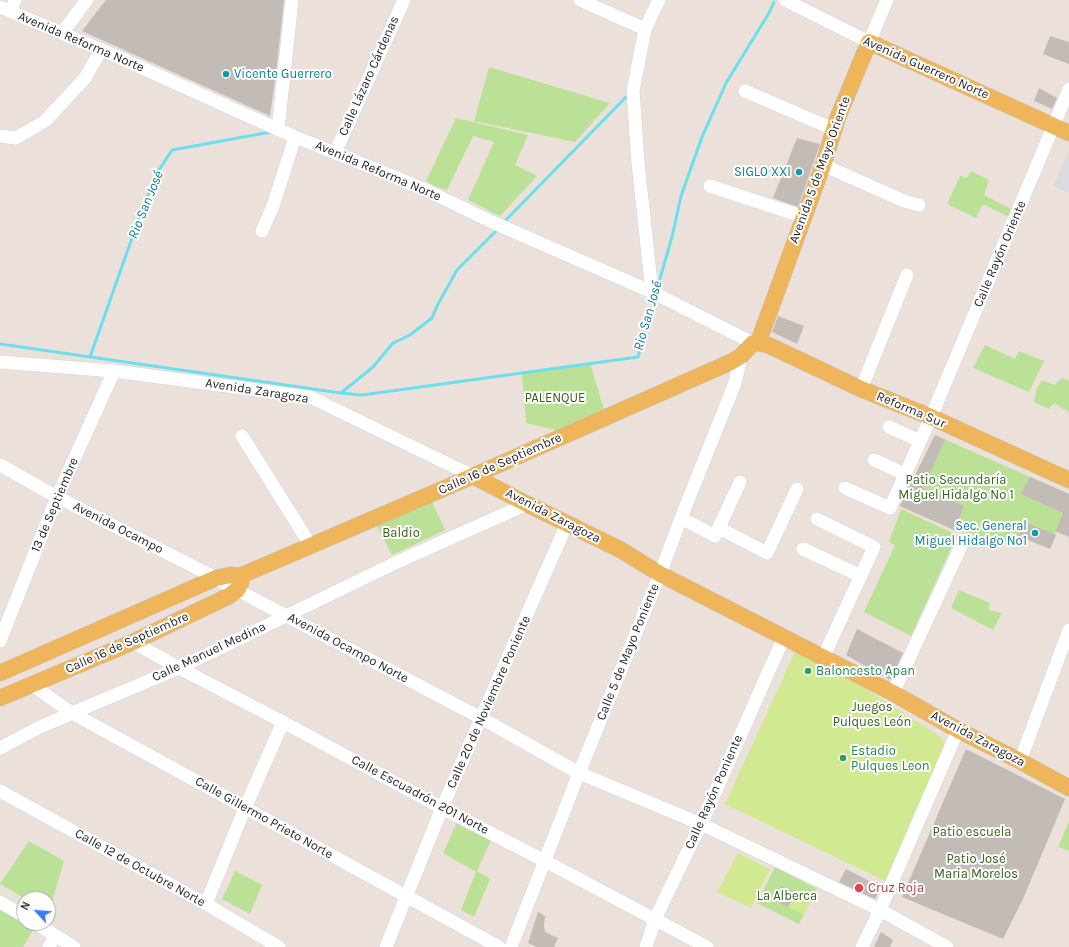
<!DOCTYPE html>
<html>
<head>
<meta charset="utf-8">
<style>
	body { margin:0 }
	#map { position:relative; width:1069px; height:947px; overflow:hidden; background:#ebe1da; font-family:Karla,sans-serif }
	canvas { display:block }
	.north { position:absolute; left:16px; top:891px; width:40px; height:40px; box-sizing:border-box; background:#fff; border:1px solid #a9a9a9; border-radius:50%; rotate:296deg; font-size:11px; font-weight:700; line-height:16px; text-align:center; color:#282828 }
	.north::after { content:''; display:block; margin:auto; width:14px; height:18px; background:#397af8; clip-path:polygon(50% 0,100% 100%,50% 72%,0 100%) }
</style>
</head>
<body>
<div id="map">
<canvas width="1069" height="947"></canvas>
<div class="north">N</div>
</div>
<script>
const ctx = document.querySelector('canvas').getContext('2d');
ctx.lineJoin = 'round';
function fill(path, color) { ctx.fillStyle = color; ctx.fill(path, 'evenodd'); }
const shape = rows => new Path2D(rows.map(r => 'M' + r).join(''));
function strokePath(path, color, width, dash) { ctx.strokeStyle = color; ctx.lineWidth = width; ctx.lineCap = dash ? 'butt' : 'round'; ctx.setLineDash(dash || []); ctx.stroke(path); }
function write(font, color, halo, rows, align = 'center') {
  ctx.font = font + ' Karla,sans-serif'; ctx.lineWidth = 4; ctx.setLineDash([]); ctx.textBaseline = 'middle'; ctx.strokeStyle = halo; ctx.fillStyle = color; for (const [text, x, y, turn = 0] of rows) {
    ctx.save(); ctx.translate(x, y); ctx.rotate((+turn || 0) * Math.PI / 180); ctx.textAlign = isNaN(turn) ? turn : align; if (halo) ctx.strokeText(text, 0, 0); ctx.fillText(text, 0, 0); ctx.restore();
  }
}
fill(shape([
	[1069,152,1069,193,1053,186]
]), '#dbdae3');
fill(shape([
	[489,67,610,103,575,142,474,121],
	[456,118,528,135,515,165,537,176,500,216,468,200,494,142,473,136,447,190,437,187,426,181],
	[971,171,989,180,984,195,1017,212,1013,219,983,204,976,218,947,204,960,176,967,178],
	[985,345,1015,359,1019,351,1044,361,1029,392,973,368],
	[590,363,604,410,555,430,526,423,522,374],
	[1062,378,1069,381,1069,412,1054,403,1049,409,1034,402,1036,391,1042,380,1054,385],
	[935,435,1069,494,1069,537,1057,532,1054,534,1050,549,1018,536,1011,532,1002,547,972,534,954,530,900,506],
	[432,502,445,530,392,555,377,526],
	[901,509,957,535,911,636,864,612,895,545,889,542],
	[959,590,990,603,988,610,1002,613,993,630,951,608],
	[459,818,493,836,477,871,490,879,474,917,461,910,476,872,443,853],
	[1069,821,1069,851,1058,847],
	[29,841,64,861,49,912,48,912,48,899,26,899,0,884],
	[775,867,817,889,799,924,757,903],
	[235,871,262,885,250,914,222,899],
	[0,904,24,918,24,923,33,923,36,925,23,947,0,947]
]), '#bbe196');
fill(shape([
	[795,652,866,689,942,738,945,748,885,881,725,804],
	[738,853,770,869,751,908,717,892],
	[796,893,811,901,804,915,788,907]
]), '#d1e991');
strokePath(shape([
	[503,223,626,97],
	[657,289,672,237,681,196,702,137,726,83,769,13,774,2],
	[0,344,341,393,373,367,393,343,410,335,432,318,438,304,457,270,498,229],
	[90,357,143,207,159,170,172,150,271,132],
	[341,393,362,395,638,357,655,296]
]), '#6cdfed', 3);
fill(shape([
	[106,0,284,0,276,73,270,116,82,31],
	[1050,36,1069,42,1069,64,1043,54],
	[1039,88,1057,98,1052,109,1034,101],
	[797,138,820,144,798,207,773,198],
	[778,316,804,326,797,344,772,332],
	[935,435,945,440,923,488,964,506,954,530,900,506],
	[1030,477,1069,494,1069,537,1056,531,1063,513,1021,494],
	[1024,522,1056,535,1050,549,1018,536],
	[857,629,903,653,890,680,846,655],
	[966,749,1065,799,1023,899,1003,939,902,897],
	[846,869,881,887,875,899,839,882],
	[781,886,796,893,788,907,774,900],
	[538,912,545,916,544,925,545,932,558,938,554,947,536,947,528,943],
	[881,932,893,940,890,947,874,947]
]), '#c3bbb6');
const minor = shape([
	[580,0,645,29],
	[785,0,869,42,887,0],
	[0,7,109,53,295,137,378,170,428,191,492,222,652,292,753,343],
	[11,11,15,0],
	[62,33,87,0],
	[745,91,833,129],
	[278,129,292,0],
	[0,136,16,138,45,121,85,78,101,50],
	[335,153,404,0],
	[823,165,904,201,919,205],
	[710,186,804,217],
	[262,231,273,206,295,137],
	[652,292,638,163,633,91,645,29,659,0],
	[0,362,114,371,310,397,473,476],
	[861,389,907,275],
	[889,427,920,441],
	[242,436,311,546],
	[874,460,905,474],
	[0,465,57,497,216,578,237,590,481,718,579,773,701,824,880,910,947,947],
	[845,488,890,508,931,417,1069,89],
	[681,518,715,536,740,482],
	[817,519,874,547,823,658],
	[719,528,767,553,797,489],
	[803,549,861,576],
	[0,641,57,497,114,371],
	[133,642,179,668,283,722,442,808,545,861,707,947],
	[32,685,72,713,499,947],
	[893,693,963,542],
	[0,748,38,728,72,713,179,668,395,563,527,504],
	[1020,761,1069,630],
	[0,791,206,904,279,947],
	[0,902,24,916],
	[206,904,245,808,283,722],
	[35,923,74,947],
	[49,947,55,936],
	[386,947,442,808,481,718,567,524],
	[511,947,579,773,660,574,681,518,735,383,741,356],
	[646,947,655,919,701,824,784,637],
	[862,947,880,910,958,730]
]);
const major = shape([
	[758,343,823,165,838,117,869,42,1069,133],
	[473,476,527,504,621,550,660,574,893,693,958,730,1020,761,1069,788],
	[0,673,216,578,231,575,240,576,473,476,731,362,741,356,753,343,758,343,768,345,861,389,931,417,1069,480],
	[0,698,133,642,229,596,237,590,241,583,240,576]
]);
strokePath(minor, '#cfd5e1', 14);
strokePath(major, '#c3c3c3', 17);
strokePath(minor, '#fff', 13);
strokePath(major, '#efb55a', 16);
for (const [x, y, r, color] of [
	[226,74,4,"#0f9aa8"],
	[799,172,4,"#0f9aa8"],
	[1035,533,4,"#0f9aa8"],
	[808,671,4,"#2e9e5b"],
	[843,758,4,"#2e9e5b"],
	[859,888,5,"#e0444e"]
]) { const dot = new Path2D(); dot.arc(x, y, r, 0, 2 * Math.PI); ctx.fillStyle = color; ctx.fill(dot); strokePath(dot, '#fff', 1.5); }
write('13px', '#282828', '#fff', [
	["Avenida Reforma Norte",81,42,23],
	["Avenida Guerrero Norte",926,68,24],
	["Calle Lázaro Cárdenas",369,76,-66],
	["Avenida 5 de Mayo Oriente",820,170,-70],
	["Avenida Reforma Norte",378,171,23],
	["Calle Rayón Oriente",1000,254,-67],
	["Avenida Zaragoza",257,391,9],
	["Reforma Sur",911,410,23],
	["Calle 16 de Septiembre",500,464,-24],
	["13 de Septiembre",55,505,-67],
	["Avenida Zaragoza",553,516,27],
	["Avenida Ocampo",118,528,27],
	["Calle 16 de Septiembre",127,643,-24],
	["Avenida Ocampo Norte",348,648,28],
	["Calle Manuel Medina",209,652,-25],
	["Calle 5 de Mayo Poniente",628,652,-68],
	["Calle 20 de Noviembre Poniente",489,702,-66],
	["Avenida Zaragoza",978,739,28],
	["Calle Rayón Poniente",714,792,-66],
	["Calle Escuadrón 201 Norte",420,795,28],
	["Calle Gillermo Prieto Norte",264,818,29],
	["Calle 12 de Octubre Norte",140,868,29]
]);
write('13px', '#0d838f', '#fff', [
	["Vicente Guerrero",234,74,"left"],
	["SIGL0 XXI",791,172],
	["Sec. General",1027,526],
	["Miguel Hidalgo No1",1027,541]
], 'right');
write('13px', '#34631a', '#fff', [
	["PALENQUE",555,398],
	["Patio Secundaría",956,480],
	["Miguel Hidalgo No 1",956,495],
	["Baldio",401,533],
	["Juegos",872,707],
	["Pulques León",872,722],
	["Patio escuela",972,832],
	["Patio José",976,859],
	["Maria Morelos",976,874],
	["La Alberca",787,896]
]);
write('13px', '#27864d', '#fff', [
	["Baloncesto Apan",816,671],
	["Estadio",851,751],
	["Pulques Leon",851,766]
], 'left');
write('13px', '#be3a42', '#fff', [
	["Cruz Roja",868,888]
], 'left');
write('italic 14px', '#0e7c96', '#fff', [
	["Rio San José",146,205,-68],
	["Rio San José",648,316,-74]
]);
</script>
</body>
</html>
